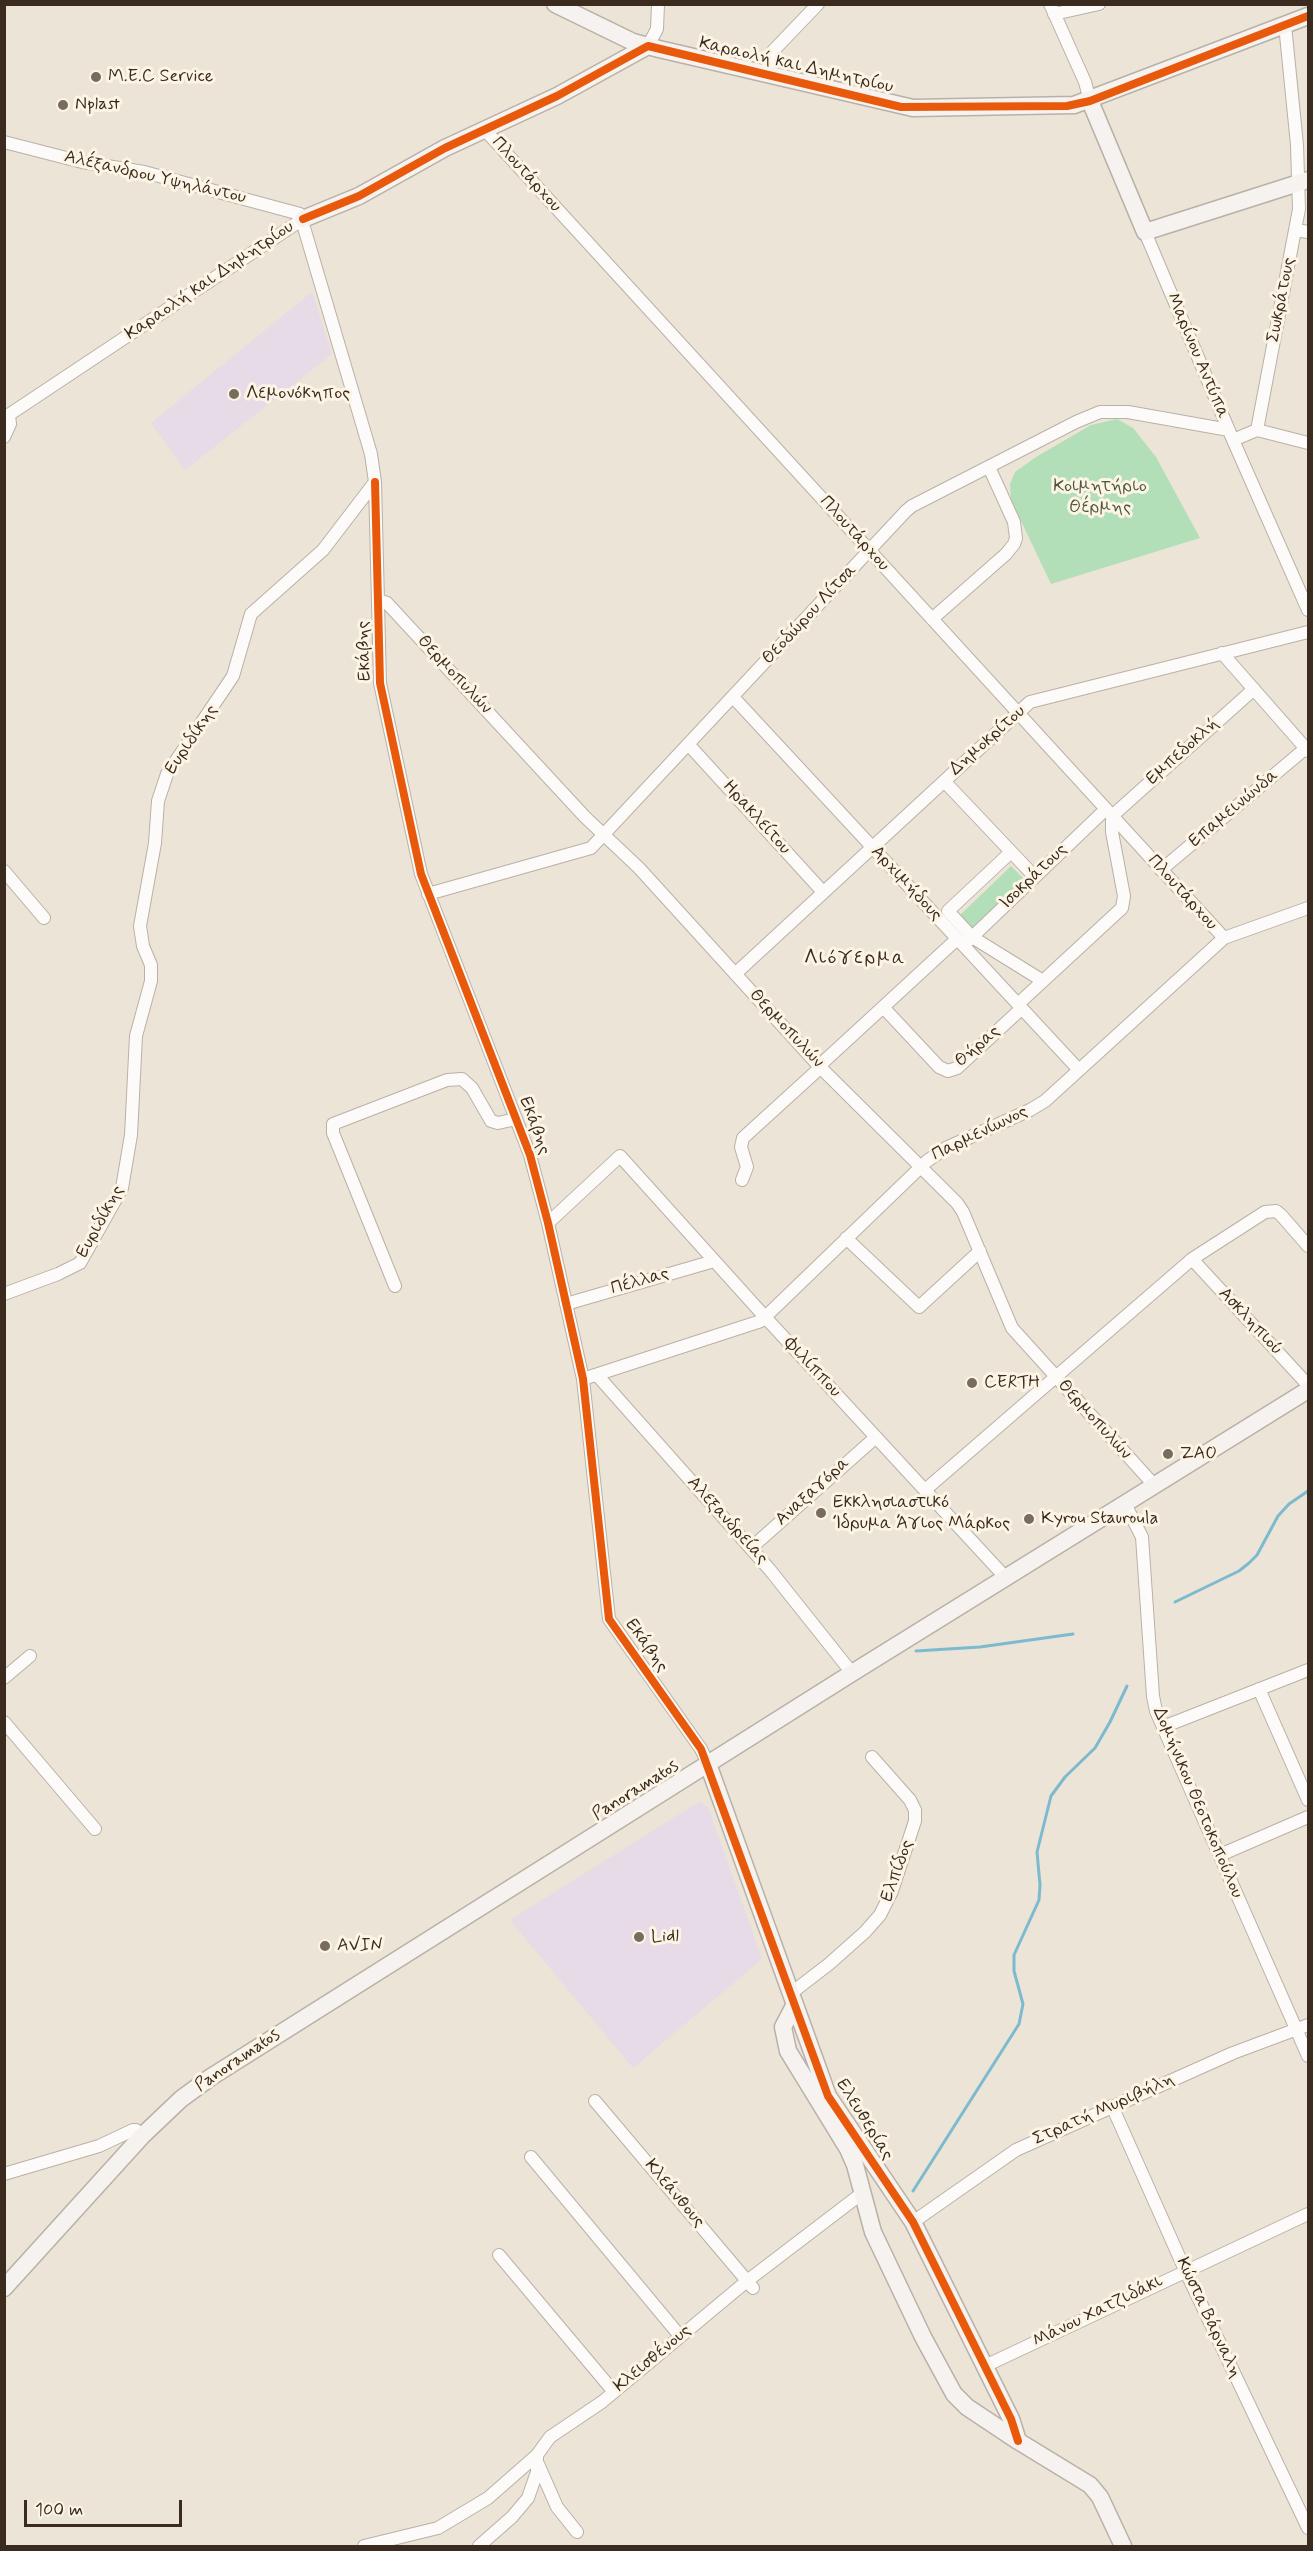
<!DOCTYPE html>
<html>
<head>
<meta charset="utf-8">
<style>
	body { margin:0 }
	#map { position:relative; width:1313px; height:2551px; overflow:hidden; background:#ece4d6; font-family:Mynerve,sans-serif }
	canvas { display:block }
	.frame { position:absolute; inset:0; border:6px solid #3b2a1e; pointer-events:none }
	.scale { position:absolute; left:24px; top:2500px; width:158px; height:27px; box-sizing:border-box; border:3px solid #3b2a1e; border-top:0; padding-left:8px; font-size:18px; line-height:21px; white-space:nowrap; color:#3b2a1e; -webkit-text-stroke:4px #fcf5e5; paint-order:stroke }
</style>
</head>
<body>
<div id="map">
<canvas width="1313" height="2551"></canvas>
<div class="frame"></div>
<div class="scale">100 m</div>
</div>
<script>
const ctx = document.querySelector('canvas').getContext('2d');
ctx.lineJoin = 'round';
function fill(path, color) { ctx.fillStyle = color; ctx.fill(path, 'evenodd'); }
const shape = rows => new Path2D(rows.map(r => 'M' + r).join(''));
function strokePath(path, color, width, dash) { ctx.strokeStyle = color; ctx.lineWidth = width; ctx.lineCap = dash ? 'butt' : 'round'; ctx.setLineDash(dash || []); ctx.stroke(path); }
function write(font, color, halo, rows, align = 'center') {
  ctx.font = font + ' Mynerve,sans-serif'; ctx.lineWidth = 6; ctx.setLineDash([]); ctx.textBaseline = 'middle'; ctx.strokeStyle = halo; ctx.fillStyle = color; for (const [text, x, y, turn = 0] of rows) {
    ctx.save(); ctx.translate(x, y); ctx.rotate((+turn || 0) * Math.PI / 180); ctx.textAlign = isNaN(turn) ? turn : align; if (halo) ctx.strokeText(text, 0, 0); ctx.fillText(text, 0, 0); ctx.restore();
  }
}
fill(shape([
	[312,292,332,354,185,470,151,423],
	[699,1802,708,1807,762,1959,633,2068,510,1920]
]), '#e6dbe6');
fill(shape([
	[1117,419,1133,428,1156,457,1200,538,1051,584,1011,500,1010,484,1015,472,1036,457,1091,425],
	[1011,866,1024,879,970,930,958,917]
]), '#b3dfb8');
strokePath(shape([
	[1175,1602,1239,1571,1249,1563,1257,1555,1278,1516,1289,1504,1308,1491],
	[916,1651,980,1647,1073,1634],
	[913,2191,1019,2024,1023,2004,1014,1971,1014,1955,1039,1900,1040,1885,1037,1852,1051,1796,1065,1777,1095,1748,1110,1722,1127,1686]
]), '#7dbacf', 3);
const street = shape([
	[1050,4,1085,82,1090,101],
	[1054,14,1099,4],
	[648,46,657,29,658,4],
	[765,75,773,51,818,4],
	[484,129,1224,938],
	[4,142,82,162,144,172,300,214,371,454,375,482,323,550,251,614,233,676,167,774,158,801,155,843,140,926,143,946,151,965,151,981,136,1036,131,1135,122,1188,80,1263,58,1274,4,1294],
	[1296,230,1308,232],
	[1145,232,1233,440,1308,610],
	[4,418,303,219],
	[1257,430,1299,209,1297,145,1285,25],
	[4,437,10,424,9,415],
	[1233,440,1257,430,1308,443],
	[375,482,380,683,421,874,530,1155,548,1223,583,1379,609,1619,701,1749,708,1764],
	[378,600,387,603,585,817,639,868,819,1066,957,1203,963,1212,1012,1328,1155,1486],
	[932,619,1006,554,1014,544,1016,538,1014,522,989,467],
	[1222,653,1308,751],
	[733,697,1079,1070],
	[688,744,823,892],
	[944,781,1035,877],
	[1011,852,948,911,972,937,1043,981],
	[1161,870,1306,748],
	[4,871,44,918],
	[428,894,591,848,906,511,912,506,1076,422,1100,412,1128,412,1229,430],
	[968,941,1106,809],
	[735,974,1030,702,1308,632],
	[1018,1004,1122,908,1124,896,1112,832,1112,816,1254,689],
	[883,1007,939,1067,948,1071,957,1068,1021,1009],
	[819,1066,957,939],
	[742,1180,747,1167,741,1147,743,1138,821,1067],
	[548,1223,620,1156,765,1317,1006,1578],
	[846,1238,919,1307,980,1251],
	[1192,1259,1308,1385],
	[395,1286,333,1133,333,1124,447,1080,462,1079,472,1088,491,1121,498,1123,516,1119],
	[566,1304,714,1261],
	[597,1375,770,1570,852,1673],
	[583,1379,761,1321,927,1161,946,1148,1030,1110,1045,1101,1224,938,1308,908],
	[925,1490,1192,1259,1265,1212,1276,1211,1281,1215,1308,1246],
	[1125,1504,1142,1537,1153,1696,1156,1711,1308,2056],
	[751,1548,876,1437],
	[4,1678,30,1656],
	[1259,1689,1308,1800],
	[4,1722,95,1829],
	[1163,1727,1308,1670],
	[1220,1855,1308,1817],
	[790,1994,829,1964,865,1932,880,1915,892,1891,915,1821,915,1810,910,1800,872,1757],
	[595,2101,753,2288],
	[1112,2106,1185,2270,1308,2528],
	[531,2157,680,2336],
	[4,2174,99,2146,133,2130,136,2130,142,2136],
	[913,2222,1016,2150,1233,2053,1308,2025],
	[499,2255,614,2392],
	[985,2366,1308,2214],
	[538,2464,557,2507,577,2532],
	[364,2546,438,2528,488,2498,537,2455],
	[479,2546,512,2517,528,2498,537,2472,537,2455,550,2437,602,2402,747,2281,861,2194]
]);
const secondary = shape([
	[555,4,633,42,659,49,913,108,1074,105,1308,16],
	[1090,101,1145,232,1308,180],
	[303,219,359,196,445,148,557,96,648,46],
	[708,1764,828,2096,913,2222,1011,2419,1018,2441],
	[794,2006,783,2027,788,2051,848,2149,855,2165,873,2232,923,2337,954,2394,967,2407,1018,2441,1090,2485,1100,2497,1123,2546],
	[4,2288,142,2136,181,2099,211,2077,852,1673,1308,1390]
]);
strokePath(street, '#b8b1a7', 14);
strokePath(secondary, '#b8b1a7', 19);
strokePath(street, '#fcfbf9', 12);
strokePath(secondary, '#f6f2ef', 16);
strokePath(shape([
	[303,219,359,196,445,148,557,96,648,46,901,107,1067,106,1090,101,1308,16],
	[375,482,380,683,421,874,530,1155,548,1223,583,1379,609,1619,701,1749,828,2096,913,2222,1011,2419,1018,2441]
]), '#e8590c', 8);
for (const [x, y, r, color] of [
	[96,77,6,"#796b5e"],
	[63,105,6,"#796b5e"],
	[234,394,6,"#796b5e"],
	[972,1383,6,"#796b5e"],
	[1168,1454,6,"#796b5e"],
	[821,1513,6,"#796b5e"],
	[1029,1519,6,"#796b5e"],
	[639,1937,6,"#796b5e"],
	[325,1946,6,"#796b5e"]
]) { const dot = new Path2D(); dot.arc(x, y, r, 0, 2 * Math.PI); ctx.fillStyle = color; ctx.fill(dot); strokePath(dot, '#fcf5e5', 2); }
write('18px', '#3b2a1e', '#fcf5e5', [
	["Καραολή και Δημητρίου",796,66,13],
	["Πλουτάρχου",526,175,48],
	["Αλέξανδρου Υψηλάντου",155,178,13],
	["Καραολή και Δημητρίου",210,281,-34],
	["Σωκράτους",1282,300,-79],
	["Μαρίνου Αντύπα",1197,356,67],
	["Πλουτάρχου",854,534,48],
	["Θεοδώρου Λίτσα",810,615,-47],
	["Εκάβης",365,651,-92],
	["Θερμοπυλών",454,675,47],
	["Ευριδίκης",192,740,-56],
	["Δημοκρίτου",988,741,-42],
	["Εμπεδοκλή",1183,752,-42],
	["Επαμεινώνδα",1234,809,-40],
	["Ηρακλείτου",756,818,48],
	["Ισοκράτους",1034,877,-44],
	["Αρχιμήδους",906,884,47],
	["Πλουτάρχου",1182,893,48],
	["Θερμοπυλών",786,1029,47],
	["Θήρας",978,1047,-41],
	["Εκάβης",534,1126,70],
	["Παρμενίωνος",980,1134,-26],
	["Ευριδίκης",101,1222,-61],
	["Πέλλας",640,1282,-16],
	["Ασκληπιού",1250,1322,47],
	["Φιλίππου",812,1368,47],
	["Θερμοπυλών",1094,1420,48],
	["Αναξαγόρα",813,1492,-42],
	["Αλεξανδρείας",727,1521,48],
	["Εκάβης",646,1646,55],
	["Panoramatos",636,1791,-32],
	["Δομήνικου Θεοτοκοπούλου",1197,1803,67],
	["Ελπίδος",898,1871,-70],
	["Panoramatos",238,2061,-34],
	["Στρατή Μυριβήλη",1104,2110,-24],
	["Ελευθερίας",864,2120,58],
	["Κλεάνθους",674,2194,50],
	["Μάνου Χατζιδάκι",1098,2312,-26],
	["Κώστα Βάρναλη",1208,2318,65],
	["Κλεισθένους",653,2359,-40]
]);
write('18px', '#3b2a1e', '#fcf5e5', [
	["M.E.C Service",108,77],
	["Nplast",75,105],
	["Λεμονόκηπος",246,394],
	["CERTH",984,1383],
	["ZAO",1180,1454],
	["Εκκλησιαστικό",833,1503],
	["Ίδρυμα Άγιος Μάρκος",833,1524],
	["Kyrou Stauroula",1041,1519],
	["Lidl",651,1937],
	["AVIN",337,1946]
], 'left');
write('18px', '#4d563e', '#fcf5e5', [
	["Κοιμητήριο",1100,487],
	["Θέρμης",1100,508]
]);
ctx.letterSpacing = '1.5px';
write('20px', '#3b2a1e', '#fcf5e5', [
	["Λιόγερμα",855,959]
]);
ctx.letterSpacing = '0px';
</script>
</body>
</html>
